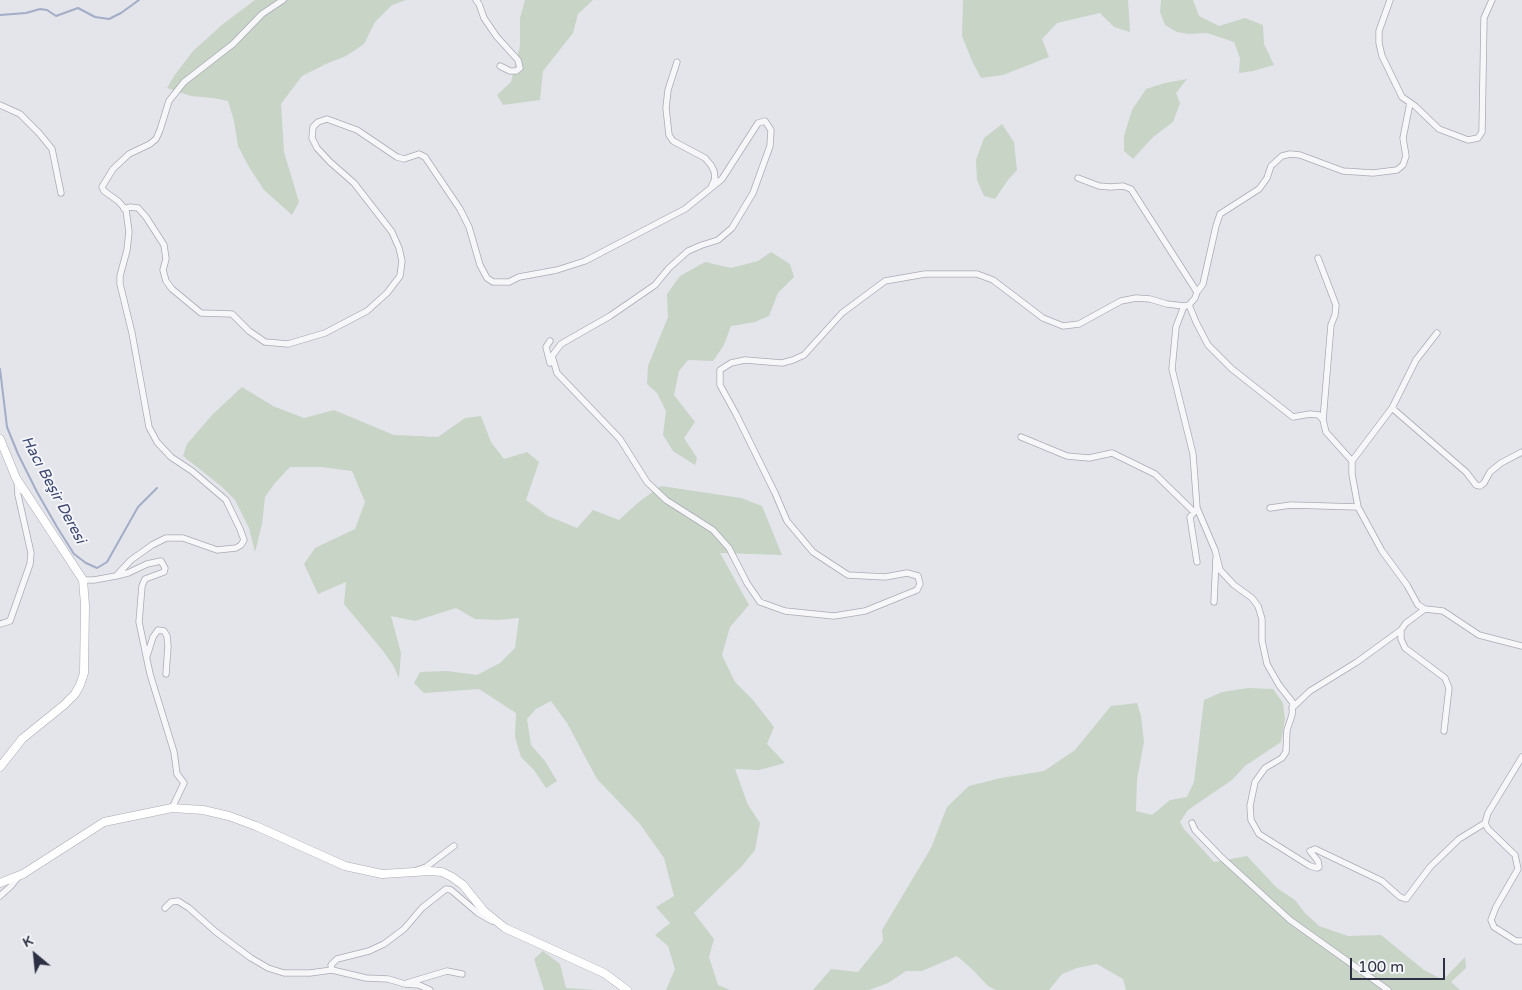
<!DOCTYPE html>
<html>
<head>
<meta charset="utf-8">
<style>
	body { margin:0 }
	#map { position:relative; width:1522px; height:990px; overflow:hidden; background:#e4e5eb; font-family:"Varela Round",sans-serif }
	canvas { display:block }
	.north { position:absolute; left:10px; top:930px; width:50px; height:50px; -webkit-text-stroke:4px #f4f5f8; paint-order:stroke; rotate:332deg; font-size:14px; font-weight:700; line-height:20px; text-align:center; color:#2d3042 }
	.north::after { content:''; display:block; margin:auto; width:18px; height:22px; background:#2d3042; clip-path:polygon(50% 0,100% 100%,50% 72%,0 100%) }
	.scale { position:absolute; left:1350px; top:958px; width:95px; height:22px; box-sizing:border-box; border:2px solid #2d3042; border-top:0; padding-left:6px; font-size:15px; line-height:18px; white-space:nowrap; color:#2d3042; -webkit-text-stroke:4px #f4f5f8; paint-order:stroke }
</style>
</head>
<body>
<div id="map">
<canvas width="1522" height="990"></canvas>
<div class="north">K</div>
<div class="scale">100 m</div>
</div>
<script>
const ctx = document.querySelector('canvas').getContext('2d');
ctx.lineJoin = 'round';
function fill(path, color) { ctx.fillStyle = color; ctx.fill(path, 'evenodd'); }
const shape = rows => new Path2D(rows.map(r => 'M' + r).join(''));
function strokePath(path, color, width, dash) { ctx.strokeStyle = color; ctx.lineWidth = width; ctx.lineCap = dash ? 'butt' : 'round'; ctx.setLineDash(dash || []); ctx.stroke(path); }
function write(font, color, halo, rows, align = 'center') {
  ctx.font = font + ' "Varela Round",sans-serif'; ctx.lineWidth = 4; ctx.setLineDash([]); ctx.textBaseline = 'middle'; ctx.strokeStyle = halo; ctx.fillStyle = color; for (const [text, x, y, turn = 0] of rows) {
    ctx.save(); ctx.translate(x, y); ctx.rotate((+turn || 0) * Math.PI / 180); ctx.textAlign = isNaN(turn) ? turn : align; if (halo) ctx.strokeText(text, 0, 0); ctx.fillText(text, 0, 0); ctx.restore();
  }
}
fill(shape([
	[255,0,406,0,392,5,375,22,364,44,346,56,326,64,302,76,281,104,284,152,299,202,292,215,264,190,249,167,238,146,234,121,228,101,213,98,191,96,167,88,174,76,193,51,223,24],
	[525,0,593,0,578,14,573,33,543,71,540,100,503,105,497,95,511,82,520,46,520,18],
	[963,0,1128,0,1130,32,1114,27,1100,13,1057,23,1042,39,1049,57,1003,75,981,78,972,61,962,36],
	[1161,0,1193,0,1199,16,1219,26,1245,18,1263,25,1264,44,1274,65,1253,71,1239,73,1240,58,1234,42,1207,33,1189,34,1177,32,1165,25,1160,12],
	[1187,79,1176,93,1180,103,1173,122,1153,137,1133,159,1124,151,1124,136,1132,110,1146,89,1165,83],
	[1002,124,1014,142,1017,170,1008,180,995,199,984,196,977,180,976,160,984,138],
	[771,252,790,264,794,277,778,293,769,316,755,322,731,326,724,345,713,361,688,360,679,371,674,395,695,422,684,438,697,458,695,465,673,451,663,435,666,411,657,393,647,384,648,366,668,317,667,294,680,276,705,262,731,268,758,261],
	[242,387,273,406,304,418,334,410,394,435,438,437,465,418,481,416,491,442,504,459,527,452,539,462,526,500,548,516,577,528,593,510,619,520,640,501,661,486,741,498,762,506,782,555,720,553,749,605,730,627,722,655,735,682,753,700,774,727,767,744,785,763,759,770,735,769,748,805,760,823,755,850,742,866,694,913,714,939,709,957,718,985,730,990,666,990,675,969,668,946,655,935,670,923,656,907,674,896,664,858,640,824,597,779,567,723,551,701,536,709,527,719,531,745,545,761,557,781,546,788,534,770,521,757,515,737,516,713,479,689,424,693,414,683,420,672,447,671,477,675,500,663,515,648,519,618,498,620,475,619,456,608,415,621,391,616,401,653,399,678,393,665,383,651,344,604,346,582,318,594,304,564,315,548,355,529,365,502,352,471,321,467,290,467,275,483,265,497,262,524,255,552,249,528,235,500,221,486,183,456,187,444,213,414],
	[1248,688,1273,689,1283,703,1285,719,1281,742,1245,766,1232,780,1188,810,1180,822,1184,829,1214,862,1247,856,1277,888,1295,900,1304,912,1319,926,1348,936,1381,935,1424,970,1443,980,1465,957,1466,968,1451,982,1460,990,1126,990,1123,979,1097,964,1077,968,1062,974,1049,990,996,990,988,986,972,969,957,956,922,971,906,971,888,983,869,990,813,990,831,969,858,972,883,941,882,930,931,848,947,807,969,786,1001,778,1044,771,1075,750,1111,706,1137,703,1141,716,1144,742,1137,779,1136,811,1152,815,1170,800,1187,797,1194,782,1204,700,1222,692],
	[543,951,560,964,566,988,597,990,544,990,534,959]
]), '#c7d4c6');
strokePath(shape([
	[0,15,26,13,40,9,47,10,56,16,78,8,95,17,109,19,121,13,139,0],
	[0,369,7,427,18,454,37,492,57,527,74,554,86,563,97,568,107,562,138,507,157,488]
]), '#a3adc7', 2);
const street = shape([
	[476,0,479,4,484,18,497,37,518,60,520,68,516,71,510,71,500,66],
	[1390,0,1379,31,1379,43,1382,56,1402,97,1415,106,1439,129,1468,140,1478,138,1482,132,1484,18,1492,0],
	[677,62,668,90,666,108,669,135,673,141,705,158,711,165,714,171,715,179,712,185],
	[0,105,20,114,39,133,52,149,61,193],
	[1078,178,1099,186,1111,187,1123,186,1131,189,1197,292,1195,298,1189,305,1196,322,1208,345,1232,369,1293,417,1310,414,1319,415,1323,420,1326,432,1352,461,1352,474,1358,507,1382,551,1407,585,1418,605,1425,609,1443,611,1479,635,1522,646],
	[124,209,130,207,138,208,146,217,164,245,166,259,163,270,166,281,172,289,201,313,232,314,249,331,265,342,288,344,325,333,367,311,387,293,400,276,402,261,399,248,392,232,354,183,330,162,317,148,312,138,313,127,318,122,327,119,357,130,397,157,404,159,419,154,425,157,460,209,469,227,480,265,487,278,493,282,509,282,519,277,557,270,585,261,685,209,722,179,758,123,765,121,771,130,770,146,753,193,732,228,718,240,702,245,688,251,669,268,655,285,610,316,561,344,552,356,557,373,620,439,647,482,666,500,713,530,729,548,747,583,760,602,785,611,834,616,865,611,917,590,920,584,918,576,907,573,885,577,848,575,813,552,787,521,775,493,736,414,720,385,720,370,731,363,745,360,782,363,793,360,804,355,842,313,885,281,925,274,977,274,993,280,1043,318,1063,326,1079,324,1121,301,1136,298,1150,299,1167,304,1184,306],
	[1318,258,1336,305,1335,315,1331,325,1323,420],
	[1197,292,1203,284,1216,226,1220,214,1259,189,1267,178,1271,166,1282,156,1290,154,1300,155,1343,171,1373,173,1397,170,1403,165,1406,156,1403,138,1410,103],
	[1189,305,1184,306,1176,327,1172,369,1193,454,1197,508,1215,550,1220,570,1234,585,1252,598,1258,606,1262,619,1262,641,1267,664,1279,685,1293,703,1292,715,1287,730,1286,752,1282,758,1265,768,1255,782,1250,806,1251,820,1259,834,1310,866,1317,868,1319,867,1318,861,1310,851,1315,849,1382,881,1400,897,1406,899,1430,867,1459,839,1485,823],
	[550,341,546,347,550,363],
	[1392,408,1466,472,1476,485,1480,486,1484,483,1490,472,1501,463,1522,452],
	[1021,437,1067,456,1089,458,1112,453,1155,474,1194,512],
	[1352,461,1392,408,1416,360,1437,333],
	[1270,508,1291,505,1358,507],
	[1196,510,1190,517,1197,562],
	[116,576,128,573,147,564,161,561,165,568,164,572,145,579,142,586,139,622,150,674,174,752,177,774,184,783,172,808],
	[83,580,94,580,116,576,131,560,152,545,166,538,183,538,217,550,236,548,241,545,244,540,240,529,226,500,192,471,171,457,157,442,149,427,132,333,120,284,120,276,127,250,129,232,126,210,118,201,104,191,102,187,113,169,129,154,150,144,156,139,160,130,169,101,184,82,233,44,262,14,283,0],
	[1214,602,1216,558],
	[1425,609,1406,623,1401,630,1401,639,1405,648,1445,678,1449,688,1444,731],
	[0,624,10,621,30,564,31,553,18,495,17,481],
	[147,656,153,637,158,630,164,631,167,636,168,646,166,674],
	[1292,708,1310,691,1357,662,1401,630],
	[1522,757,1488,813,1485,823,1488,829,1515,855,1518,869,1496,907,1491,920,1494,927,1516,941,1522,941],
	[1192,823,1195,830,1220,856,1290,920,1388,990],
	[417,870,426,867,454,846],
	[0,896,11,886,19,876],
	[165,908,171,902,178,901,189,908,216,932,251,958,268,968,284,973,310,973,332,970],
	[407,983,447,971,462,974],
	[430,990,419,985,405,984,388,979,366,978,332,970,331,965,337,959,369,951,384,944,404,929,422,908,446,889,451,890,478,913,492,921]
]);
const secondary = shape([
	[0,439,16,478,83,580,85,605,84,673,80,685,75,694,64,705,22,739,0,767],
	[0,883,23,874,104,822,172,808,203,810,229,816,256,826,345,866,382,874,430,871,442,872,452,877,463,885,484,911,505,928,604,973,627,990]
]);
strokePath(street, '#a9abb5', 7);
strokePath(secondary, '#a9abb5', 9);
strokePath(street, '#f7f7f9', 5.5);
strokePath(secondary, '#fff', 8);
write('italic 15px', '#3b4772', '#f4f5f8', [
	["Hacı Beşir Deresi",53,490,62]
]);
</script>
</body>
</html>
